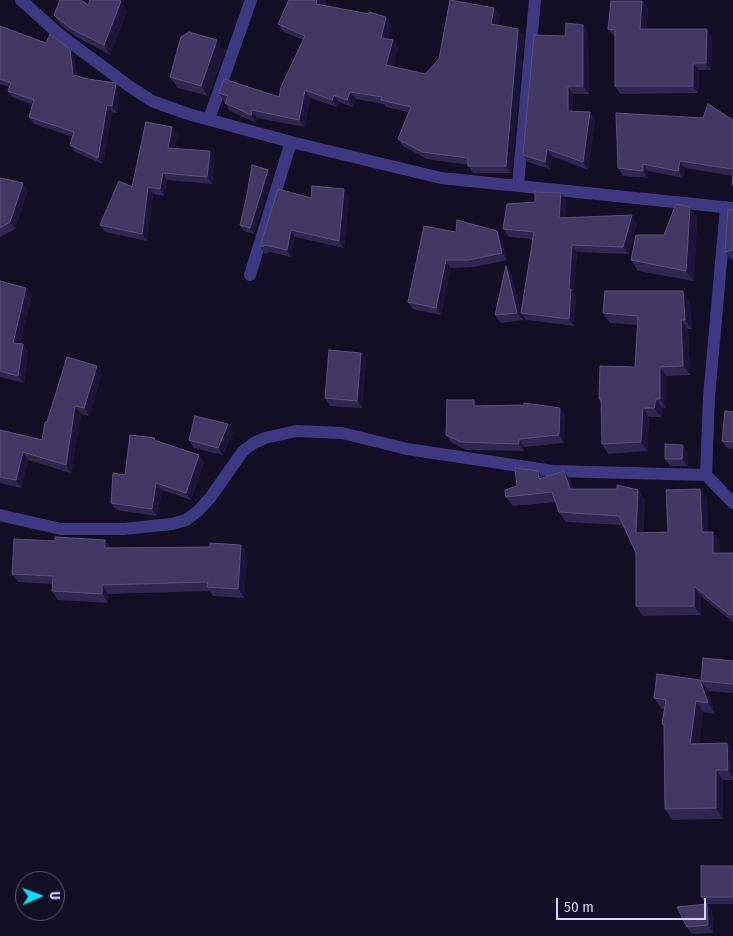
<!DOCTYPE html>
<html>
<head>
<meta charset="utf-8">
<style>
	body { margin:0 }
	#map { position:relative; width:733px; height:936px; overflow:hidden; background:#120e23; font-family:"Fira Sans Condensed",sans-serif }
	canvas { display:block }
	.north { position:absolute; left:15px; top:871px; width:50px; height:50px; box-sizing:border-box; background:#120e23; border:1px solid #605c7b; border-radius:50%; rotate:88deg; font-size:14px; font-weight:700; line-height:20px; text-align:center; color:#d6d1ff }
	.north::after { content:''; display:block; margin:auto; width:18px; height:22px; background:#01e0fb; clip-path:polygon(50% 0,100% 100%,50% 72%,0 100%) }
	.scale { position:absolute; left:556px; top:898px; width:150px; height:22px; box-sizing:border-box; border:2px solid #d6d1ff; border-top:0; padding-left:6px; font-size:15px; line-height:18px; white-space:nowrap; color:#d6d1ff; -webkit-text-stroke:4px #120e23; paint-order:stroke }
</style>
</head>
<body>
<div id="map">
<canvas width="733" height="936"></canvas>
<div class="north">U</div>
<div class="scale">50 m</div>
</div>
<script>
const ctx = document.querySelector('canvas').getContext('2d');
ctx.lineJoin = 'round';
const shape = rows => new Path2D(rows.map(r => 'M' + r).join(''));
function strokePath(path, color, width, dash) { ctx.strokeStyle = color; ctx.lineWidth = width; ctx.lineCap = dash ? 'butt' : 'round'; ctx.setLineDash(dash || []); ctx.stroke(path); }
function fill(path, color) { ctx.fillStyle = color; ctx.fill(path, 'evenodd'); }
strokePath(shape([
	[21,0,60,35,129,86,152,101,188,114,291,142,441,178,733,208],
	[209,119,251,0],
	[518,185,535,0],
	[726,207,709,397,706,475,733,503],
	[250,275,291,142],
	[0,515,61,529,123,529,172,524,186,520,198,511,210,498,243,451,254,443,265,438,296,431,342,433,407,449,553,471,706,475]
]), '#3c3982', 12);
fill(shape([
	[90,0,120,0,120,1,127,11,110,55,77,37,61,25,54,15,88,5],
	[326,0,324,5,386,17,391,24,388,39,393,40,398,48,393,67,425,74,494,8,500,15,498,25,518,29,524,36,511,173,473,173,468,165,427,159,403,146,398,139,408,112,386,107,384,104,356,99,352,107,339,102,337,107,310,98,305,127,257,118,256,123,230,111,225,103,226,101,224,101,219,93,279,97,303,40,284,32,278,24],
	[642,1,648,9,646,29,712,36,711,70,699,70,698,93,620,94,615,86,615,37,614,36,608,29],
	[0,26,74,56,77,76,88,79,116,83,120,90,117,113,112,112,103,164,75,152,70,145,73,137,34,124,29,117,33,105,12,97,8,91,9,87,0,84],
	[588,32,589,94,573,94,573,111,595,119,588,170,552,156,550,169,528,162,523,155,565,36],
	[225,51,208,96,178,88,170,77],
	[733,120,733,187,732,185,733,176,685,168,683,178,648,171,648,178,623,176,618,168],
	[177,134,174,148,215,158,212,184,167,180,164,196,153,194,147,241,105,232,100,225],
	[272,176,254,234,244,231,240,225],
	[0,178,28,190,15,229,0,237],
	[561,193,566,200,565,218,637,223,628,254,577,252,574,293,576,296,574,326,526,320,521,313,533,239,509,237,503,229],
	[349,196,344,248,295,237,291,257,270,252,265,254,260,247,311,198],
	[690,207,697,217,694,281,638,271,631,260,664,235],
	[733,210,733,259,731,260,725,252],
	[497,231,502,239,507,260,474,267,451,268,441,315,413,309,408,302,456,232],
	[511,274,523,320,501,323,495,315],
	[0,281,26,288,32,295,20,344,23,344,28,352,24,383,0,377],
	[689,300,692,329,688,329,690,375,666,376,666,408,662,408,661,417,649,417,647,451,608,454,602,444,601,403,599,399,635,367,637,325,610,323,603,313],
	[361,353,366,360,362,408,330,406,325,398],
	[102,374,89,416,81,414,71,473,28,460,21,488,0,483,0,430,42,440,47,422],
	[474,400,478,406,560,408,565,415,564,443,524,447,524,451,466,450,451,442,446,435],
	[733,412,733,449,727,448,722,441],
	[228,424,233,432,223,455,194,448,189,440],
	[157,441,199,455,204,462,191,500,162,490,157,516,116,510,111,503,125,475],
	[688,452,688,466,670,466,665,459],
	[564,471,570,480,573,489,638,490,645,500,643,533,668,532,700,489,707,498,708,532,713,532,720,541,720,553,733,553,733,622,701,596,701,615,643,616,636,606,636,553,623,525,566,522,559,512,556,502,513,506,506,497,543,478],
	[105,540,111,548,210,547,241,545,247,554,244,598,213,596,210,591,108,594,108,603,58,600,52,591,52,584,18,582,12,574,55,541],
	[733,661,733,693,708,691,701,681],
	[708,691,715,714,703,712,699,744,727,743,733,751,733,780,723,780,723,819,672,820,665,809,664,727,662,724,665,709,662,709,654,698],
	[733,866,733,904,706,904,701,897],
	[707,904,712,911,713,933,692,934,687,927]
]), '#302751');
fill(shape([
	[317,0,326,0,321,11,316,4],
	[121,1,127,11,110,55,104,45],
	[642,1,648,9,645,36,640,29],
	[494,8,500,15,497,32,491,24],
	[386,17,391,24,387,45,381,38],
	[583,25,588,32,589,94,583,86],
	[518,29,524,36,511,173,506,166],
	[707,29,712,36,711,70,706,63],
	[217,40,225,51,208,96,201,86],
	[393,40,398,48,391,73,386,65],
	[70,49,74,56,78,81,73,75],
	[693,63,699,70,698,93,693,86],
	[116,83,120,90,117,113,112,106],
	[568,86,573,94,573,118,568,111],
	[305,90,310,98,305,127,299,120],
	[350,92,356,99,352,107,347,100],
	[334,95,339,102,337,107,332,100],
	[107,105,112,112,103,164,98,158],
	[252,110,257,118,256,123,251,115],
	[590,112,595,119,588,170,583,162],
	[172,127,177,134,173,154,168,148],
	[547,149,552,156,550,169,545,162],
	[210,151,215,158,212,184,207,177],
	[680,161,685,168,683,178,678,171],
	[643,164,648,171,648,178,643,171],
	[268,170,272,176,254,234,250,228],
	[163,173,167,180,164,196,160,189],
	[23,183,28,190,15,229,10,222],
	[148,187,153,194,147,241,142,234],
	[344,189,349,196,344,248,339,241],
	[561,193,566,200,564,225,559,218],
	[690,207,697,217,694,281,686,271],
	[632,215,637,223,628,254,623,247],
	[291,230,295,237,291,257,287,250],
	[497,231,502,239,507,260,502,253],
	[572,245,577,252,574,293,576,296,574,326,569,319,569,289],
	[446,260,451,268,441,315,436,308],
	[506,266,511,274,523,320,517,313],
	[26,288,32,295,18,351,13,343],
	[683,291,689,300,692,329,685,320],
	[681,320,688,329,690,375,683,366],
	[23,344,28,352,24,383,18,376],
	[361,353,366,360,362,408,357,401],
	[97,366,102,374,89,416,84,408],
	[660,367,666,376,666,408,660,399],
	[656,399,662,408,661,417,654,408],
	[474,400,479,407,474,406],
	[75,406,81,414,71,473,66,465],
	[560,408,565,415,564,443,559,435],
	[643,408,649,417,647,451,641,442],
	[228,424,233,432,223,455,218,448],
	[519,439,524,447,524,451,519,444],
	[683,445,688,452,688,466,682,459],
	[23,452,28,460,21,488,16,480],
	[199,455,204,462,191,500,186,493],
	[538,471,545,481,539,479],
	[564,471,570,480,577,499,570,489],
	[156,483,162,490,157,516,152,509],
	[700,489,707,498,709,541,702,532],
	[638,490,645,500,642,543,636,533],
	[713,532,720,541,720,563,713,553],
	[105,540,111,549,105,548],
	[241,545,247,554,244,598,238,589],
	[102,585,108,594,108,603,102,594],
	[694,586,701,596,701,615,694,606],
	[700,680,708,691,715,714,708,703],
	[696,701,703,712,698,754,690,744],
	[727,743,733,751,733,777,728,770],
	[716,770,723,780,723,819,716,808],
	[707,904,712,911,713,933,708,925]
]), '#1c1537');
const building = shape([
	[60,0,81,0,88,5,90,0,118,0,121,1,104,45,70,28,54,15,60,0],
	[289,0,317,0,316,4,369,14,369,12,386,17,381,38,393,40,386,65,425,74,439,59,450,0,494,8,491,24,518,29,506,166,468,166,468,158,422,152,398,139,411,107,381,100,382,97,350,92,347,100,334,95,332,100,305,90,299,120,252,110,251,115,225,103,228,96,219,93,224,79,279,97,281,87,305,36,278,24,289,0],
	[611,1,642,1,640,29,707,29,706,63,693,63,693,86,615,86,615,30,608,29,611,1],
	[566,23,583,25,583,86,568,86,568,111,590,112,583,162,547,149,545,162,523,155,534,35,565,36,566,23],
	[0,26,46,43,50,34,70,49,73,75,88,79,116,83,112,106,107,105,98,158,70,145,74,132,29,117,34,100,8,91,11,83,0,79,0,26],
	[189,32,217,40,201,86,170,77,181,37,189,32],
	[708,104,733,120,733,169,680,161,678,171,643,164,643,171,618,168,616,113,703,118,708,104],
	[146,122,172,127,168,148,210,151,207,177,163,173,160,189,148,187,142,234,100,225,119,181,132,187,146,122],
	[252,165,268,170,250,228,240,225,247,195,252,165],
	[733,172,733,185,732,185,733,172],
	[0,178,23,183,10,222,0,228,0,178],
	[312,186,344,189,339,241,291,230,287,250,266,245,260,247,278,189,311,198,312,186],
	[535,192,561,193,559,218,632,215,623,247,572,245,569,289,571,289,569,319,521,313,534,232,503,229,507,204,535,202,535,192],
	[676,204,690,207,686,271,631,260,636,235,664,235,676,204],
	[728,209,733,210,733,250,725,252,728,209],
	[457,220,497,231,502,253,469,260,446,260,436,308,408,302,424,226,456,232,457,220],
	[506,266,517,313,495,315,506,266],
	[0,281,26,288,13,343,23,344,18,376,0,371,0,281],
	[605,291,683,291,685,320,681,320,683,366,660,367,660,399,656,399,654,408,643,408,641,442,602,444,601,399,599,399,600,366,635,367,638,316,603,313,605,291],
	[329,350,361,353,357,401,325,398,329,350],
	[67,357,97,366,84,408,75,406,66,465,23,452,16,480,0,477,0,430,42,440,45,422,47,422,67,357],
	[447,400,474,400,474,406,524,405,524,403,560,408,559,435,519,439,519,444,461,442,446,435,447,400],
	[725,411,733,412,733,442,722,441,725,411],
	[195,416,228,424,218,448,189,440,195,416],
	[130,435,155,438,154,440,199,455,186,493,156,483,152,509,111,503,113,473,125,475,130,435],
	[665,444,683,445,682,459,665,459,665,444],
	[515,468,538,471,539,479,564,471,570,489,617,489,617,485,638,490,636,533,668,532,666,490,700,489,702,532,713,532,713,553,733,553,733,614,729,615,694,586,694,606,636,606,636,553,619,516,559,512,552,492,506,497,505,490,517,486,515,468],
	[55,537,105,540,105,548,210,547,210,543,241,545,238,589,207,587,208,582,102,585,102,594,52,591,53,576,12,574,14,539,55,541,55,537],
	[703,658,733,661,733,684,701,681,703,658],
	[657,674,700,680,708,703,696,701,690,744,727,743,728,770,716,770,716,808,665,809,664,725,662,724,666,700,654,698,657,674],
	[701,866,733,866,733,897,701,897,701,866],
	[707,904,708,925,687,927,677,907,707,904]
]);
fill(building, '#413964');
strokePath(building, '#59517c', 1);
</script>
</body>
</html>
